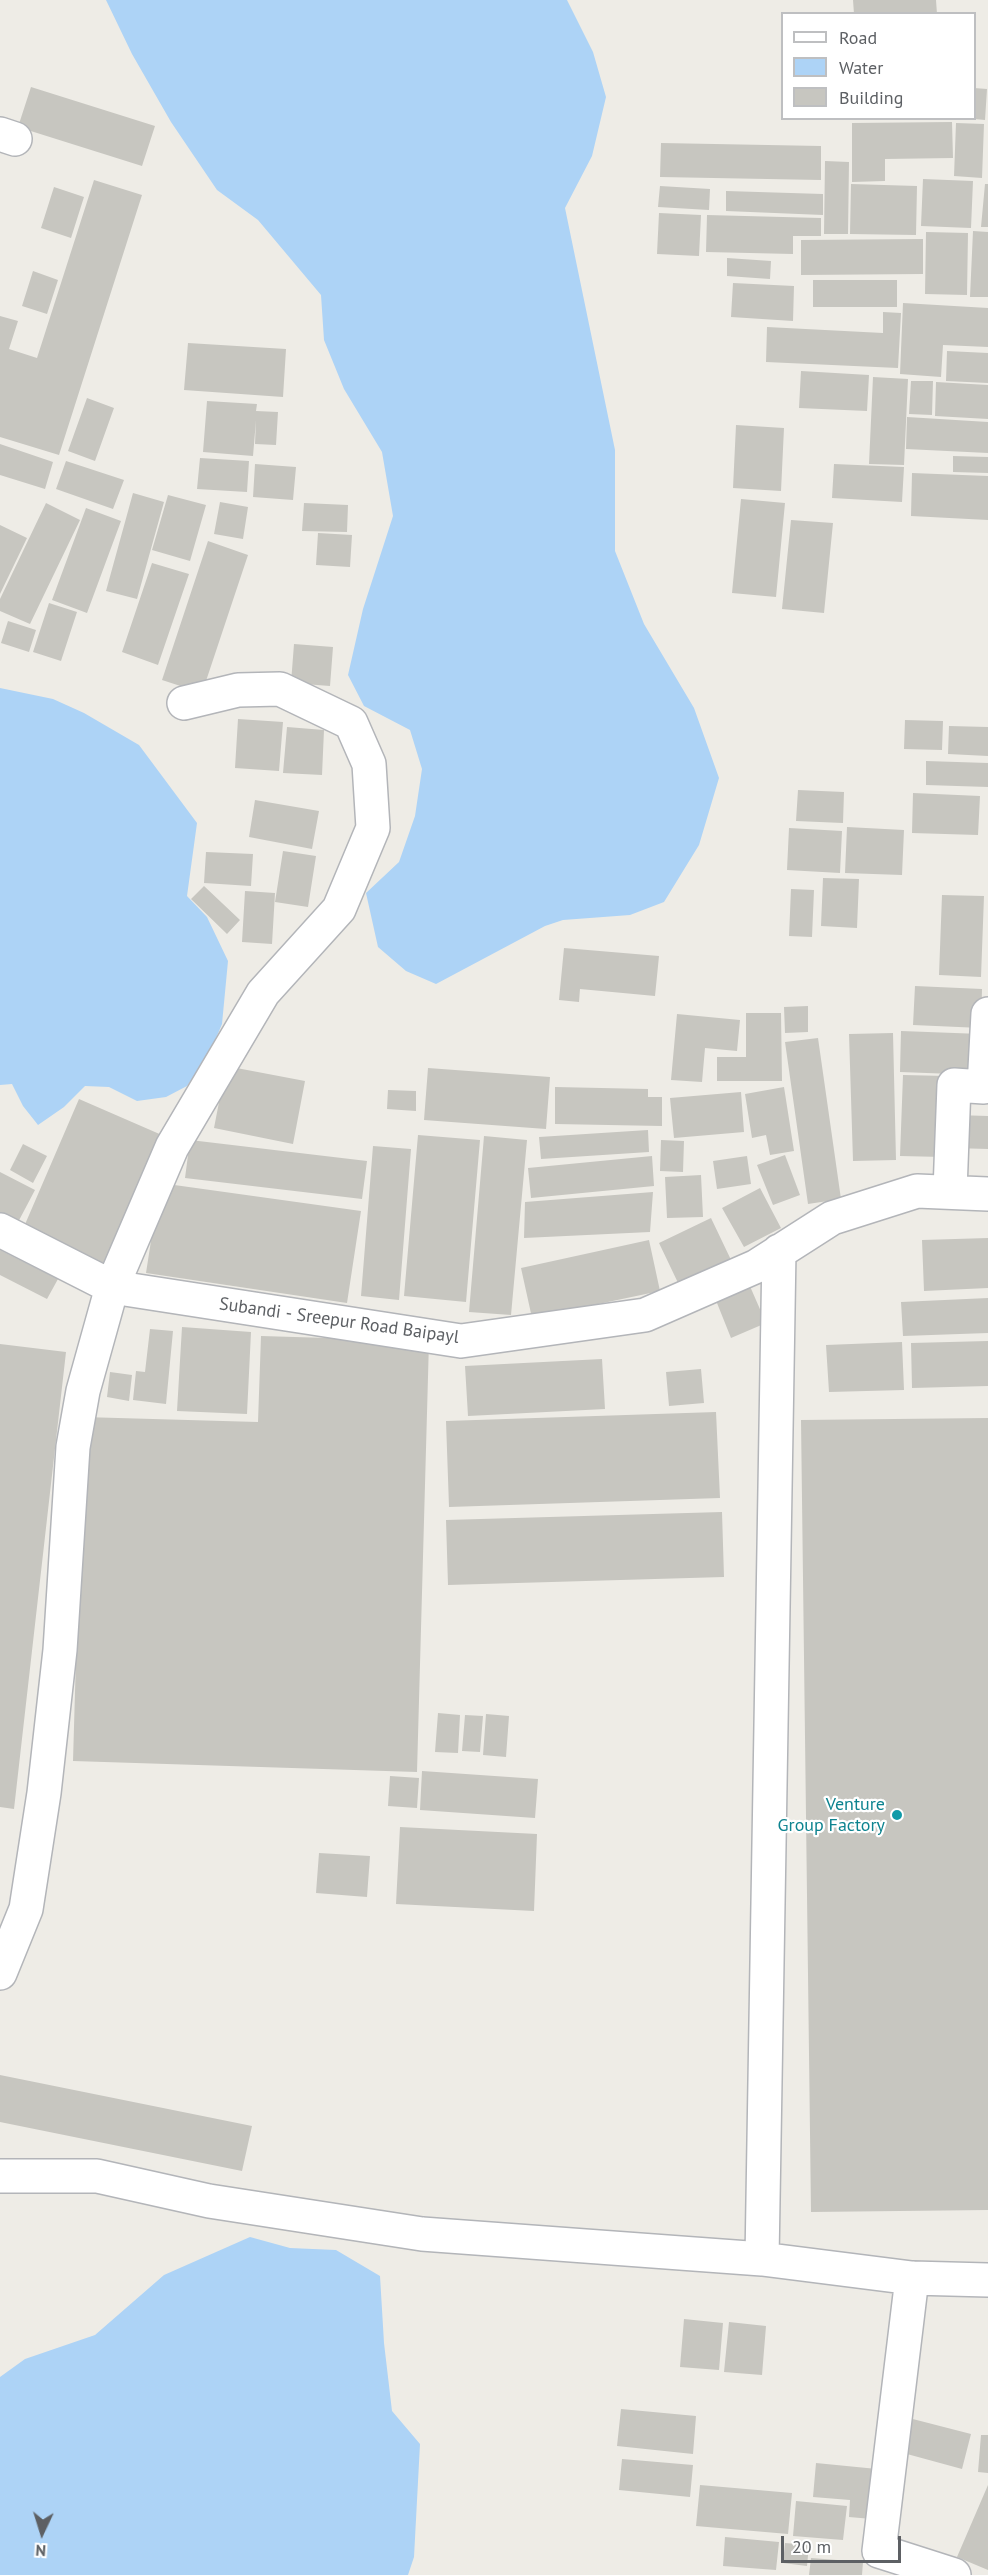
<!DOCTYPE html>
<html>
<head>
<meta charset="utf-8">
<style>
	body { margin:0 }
	#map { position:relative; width:988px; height:2575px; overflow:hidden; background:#eeece6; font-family:"PT Sans",sans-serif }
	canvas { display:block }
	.legend { position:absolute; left:781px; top:12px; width:195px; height:108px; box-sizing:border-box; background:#fff; border:2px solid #bebfc1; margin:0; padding:8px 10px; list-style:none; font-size:18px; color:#5d6064 }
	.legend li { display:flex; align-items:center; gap:12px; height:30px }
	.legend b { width:30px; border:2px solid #bebfc1 }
	.north { position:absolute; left:12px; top:2503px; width:60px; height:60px; -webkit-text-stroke:4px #fff; paint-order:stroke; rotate:184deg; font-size:16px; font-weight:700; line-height:24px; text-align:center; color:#5d6064 }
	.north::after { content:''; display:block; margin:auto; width:21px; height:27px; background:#5d6064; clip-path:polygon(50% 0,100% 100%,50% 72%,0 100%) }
	.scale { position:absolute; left:781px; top:2536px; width:120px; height:27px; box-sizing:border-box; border:3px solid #5d6064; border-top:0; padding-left:8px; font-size:18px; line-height:21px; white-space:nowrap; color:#5d6064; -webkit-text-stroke:4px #fff; paint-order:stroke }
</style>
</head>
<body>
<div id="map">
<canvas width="988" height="2575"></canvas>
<ul class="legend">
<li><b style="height:8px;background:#fff"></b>Road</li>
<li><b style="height:16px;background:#add3f6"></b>Water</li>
<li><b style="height:16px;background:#c7c6c0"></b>Building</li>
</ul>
<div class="north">N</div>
<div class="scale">20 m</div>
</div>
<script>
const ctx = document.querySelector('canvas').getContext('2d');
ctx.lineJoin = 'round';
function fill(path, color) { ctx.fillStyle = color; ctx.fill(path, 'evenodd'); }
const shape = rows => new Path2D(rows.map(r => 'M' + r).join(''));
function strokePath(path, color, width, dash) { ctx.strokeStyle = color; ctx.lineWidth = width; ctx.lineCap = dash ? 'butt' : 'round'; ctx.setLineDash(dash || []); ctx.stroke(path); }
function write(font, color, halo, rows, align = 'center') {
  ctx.font = font + ' "PT Sans",sans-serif'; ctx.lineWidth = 4.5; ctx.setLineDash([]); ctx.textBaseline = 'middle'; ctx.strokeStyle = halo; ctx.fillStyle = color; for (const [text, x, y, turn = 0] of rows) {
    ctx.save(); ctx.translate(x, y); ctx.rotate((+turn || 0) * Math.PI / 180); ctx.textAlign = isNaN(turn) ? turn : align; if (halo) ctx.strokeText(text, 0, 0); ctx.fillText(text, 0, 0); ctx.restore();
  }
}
fill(shape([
	[106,0,567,0,593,52,606,97,592,156,565,208,615,450,615,551,644,624,694,708,719,778,699,845,664,902,630,915,563,920,545,926,436,984,406,971,378,947,366,893,399,862,415,816,422,769,410,730,364,706,348,675,363,609,393,516,382,452,344,389,324,340,321,295,258,220,217,190,171,122,132,54],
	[0,688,53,699,84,713,139,745,197,823,187,896,207,917,228,961,222,1024,209,1055,187,1086,166,1097,137,1101,109,1087,85,1086,64,1107,38,1125,23,1106,12,1084,0,1085],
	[250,2237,290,2248,336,2250,380,2276,384,2343,392,2411,420,2444,414,2557,408,2575,0,2575,0,2377,25,2359,95,2335,164,2275]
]), '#add3f6');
fill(shape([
	[853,0,936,0,937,14,854,14],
	[31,87,155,126,142,166,18,127],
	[974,88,987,89,985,120,974,119],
	[952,122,953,158,885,159,885,181,852,182,852,123],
	[956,123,984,124,982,178,954,176],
	[661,143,821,146,821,180,660,177],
	[825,161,849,162,848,234,824,234],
	[923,179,973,181,971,228,921,226],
	[94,180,142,195,59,455,0,437,0,316,18,321,9,349,37,358],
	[851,184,917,186,916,235,850,234],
	[985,184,988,184,988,227,981,227],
	[660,186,710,189,709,210,658,207],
	[54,187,84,197,71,238,41,228],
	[726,191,823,194,823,215,726,211],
	[659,213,701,215,699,256,657,254],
	[707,215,821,218,821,236,793,236,793,254,706,252],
	[973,231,988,232,988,297,970,297],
	[926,232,968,233,967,295,925,294],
	[923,239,923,274,801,275,801,240],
	[727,258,771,261,770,279,727,276],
	[33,271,58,280,47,314,22,306],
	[813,280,897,280,897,307,813,307],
	[733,283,794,286,793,321,731,317],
	[903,303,988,308,988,347,943,345,941,377,900,374],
	[883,312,901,313,898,368,766,362,767,327,883,333],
	[188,343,286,349,283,397,184,390],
	[947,351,988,353,988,383,946,381],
	[801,371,869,375,867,411,799,408],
	[873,377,908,379,904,465,869,464],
	[911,381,933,381,932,415,909,414],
	[936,382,988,385,988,419,935,416],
	[87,398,114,408,95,461,68,451],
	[207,401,257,404,256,411,278,412,276,445,255,444,256,420,253,456,203,452],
	[907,417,988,422,988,453,906,449],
	[736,425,784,428,781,491,733,488],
	[0,444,53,462,45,489,0,475],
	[953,456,988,457,988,473,953,472],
	[200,458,249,461,247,492,197,489],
	[66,461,124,480,113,509,56,489],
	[255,464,296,467,293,500,253,497],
	[834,464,904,467,902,502,832,498],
	[912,473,988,476,988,520,911,516],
	[133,493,164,502,137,599,106,591],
	[168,495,206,505,190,561,152,550],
	[741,499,785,503,776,597,732,593],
	[220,502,248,507,243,539,214,534],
	[46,503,80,520,30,624,0,611,0,599],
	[304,503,348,505,347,532,302,531],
	[86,508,121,521,87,613,52,600],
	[791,520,833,523,824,613,782,609],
	[0,525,27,538,0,594],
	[318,533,352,535,350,567,316,565],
	[208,541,248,555,202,693,162,680],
	[152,563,189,574,158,665,122,652],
	[49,603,77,612,61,661,33,652],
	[8,621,36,630,29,652,1,643],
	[294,644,333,647,330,686,291,683],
	[238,719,283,722,279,771,235,768],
	[905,720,943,721,942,750,904,749],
	[949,726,988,727,988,756,948,754],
	[287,727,324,730,322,775,283,773],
	[926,761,988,763,988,787,926,785],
	[798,790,844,792,843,823,796,821],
	[913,793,980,796,978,835,912,833],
	[255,800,319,811,312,849,249,837],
	[847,827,904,830,902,875,845,873],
	[789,828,842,831,840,873,787,870],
	[283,851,316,856,308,907,275,902],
	[206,852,253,854,251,886,204,883],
	[823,878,859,879,857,928,821,926],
	[204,886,240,920,227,934,191,899],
	[791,889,814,890,812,937,789,936],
	[245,891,275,893,272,944,242,942],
	[942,895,984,896,981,977,939,975],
	[564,948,659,956,655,996,580,989,579,1002,559,1000],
	[915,986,982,989,981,1028,913,1025],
	[808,1006,808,1032,785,1033,784,1007],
	[746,1013,781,1013,782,1081,717,1081,717,1057,746,1057],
	[677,1014,740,1020,737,1051,705,1048,702,1082,671,1080],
	[901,1031,981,1034,980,1075,900,1072],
	[893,1033,896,1160,853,1161,849,1034],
	[818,1038,841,1199,808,1204,785,1042],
	[226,1066,305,1081,293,1144,214,1128],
	[428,1068,550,1077,546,1129,424,1120],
	[903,1075,946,1076,943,1157,900,1156],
	[555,1087,648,1089,648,1097,662,1097,662,1126,555,1124],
	[784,1087,794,1151,770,1155,766,1135,752,1138,745,1094],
	[388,1090,416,1091,416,1111,387,1109],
	[741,1092,744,1132,674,1138,670,1098],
	[79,1099,171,1139,114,1268,23,1229],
	[955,1115,988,1116,988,1149,953,1148],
	[648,1130,649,1152,541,1159,539,1137],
	[418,1135,480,1140,466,1302,404,1296],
	[484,1136,527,1140,511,1315,469,1312],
	[190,1140,367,1161,362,1199,185,1178],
	[661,1140,684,1141,683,1172,660,1171],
	[23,1144,47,1156,33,1183,10,1170],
	[373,1146,411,1149,399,1300,361,1296],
	[785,1155,800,1195,773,1205,757,1165],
	[652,1156,654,1186,531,1198,528,1168],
	[747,1156,751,1184,717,1189,713,1161],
	[0,1172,35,1190,16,1226,0,1217],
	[701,1175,703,1217,667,1218,665,1177],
	[160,1183,361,1211,347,1303,146,1273],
	[760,1188,781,1228,744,1247,722,1208],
	[653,1192,650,1232,524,1238,525,1202],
	[711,1218,732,1262,680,1287,659,1243],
	[988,1238,988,1288,924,1291,922,1240],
	[649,1240,660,1291,532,1318,521,1268],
	[0,1250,58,1279,47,1299,0,1275],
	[749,1284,766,1323,731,1338,715,1298],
	[988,1298,988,1333,903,1336,901,1302],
	[182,1327,251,1332,247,1414,177,1411],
	[150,1329,173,1331,166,1404,133,1400,136,1371,145,1372],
	[261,1336,429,1341,417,1772,73,1761,83,1417,258,1422],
	[988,1341,988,1386,912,1388,911,1343],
	[902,1342,904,1390,829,1392,826,1345],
	[0,1344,66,1352,14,1809,0,1807],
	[602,1359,605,1409,468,1416,465,1366],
	[701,1369,704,1403,669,1406,666,1372],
	[110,1372,132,1375,129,1401,107,1397],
	[716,1412,720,1498,449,1507,446,1421],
	[988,1418,988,2210,811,2212,801,1420],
	[722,1512,724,1577,448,1585,446,1520],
	[438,1713,460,1715,458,1753,435,1752],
	[486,1714,509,1716,506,1757,483,1755],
	[465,1715,483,1716,480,1752,462,1751],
	[422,1771,538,1779,535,1818,420,1810],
	[390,1776,419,1778,417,1808,388,1806],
	[400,1827,537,1834,534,1911,396,1904],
	[319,1853,370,1856,367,1897,316,1893],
	[0,2075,252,2126,242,2171,0,2122],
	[684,2319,723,2323,719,2370,680,2367],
	[729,2322,766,2326,762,2375,724,2372],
	[621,2409,696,2416,693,2454,617,2446],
	[905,2417,971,2434,962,2469,896,2451],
	[981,2435,988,2435,988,2473,978,2472],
	[622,2459,693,2465,690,2497,619,2490],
	[816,2463,877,2469,872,2519,849,2517,850,2500,813,2497],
	[700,2485,792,2493,788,2534,696,2526],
	[988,2485,988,2570,957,2557],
	[796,2501,847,2506,843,2540,793,2536],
	[725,2537,779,2542,776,2570,723,2566],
	[785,2543,809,2545,807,2566,783,2563],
	[811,2558,863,2562,862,2575,809,2575]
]), '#c7c6c0');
const minor = shape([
	[0,134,15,139],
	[950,1191,954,1085,984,1087,988,1014],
	[0,1230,112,1287,461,1341,645,1315,757,1266,832,1218,917,1191,988,1194],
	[0,1973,26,1909,44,1793,60,1650,73,1447,83,1391,112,1287,172,1147,263,993,339,909,373,828,369,764,351,723,280,689,238,690,184,703],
	[0,2176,97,2176,209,2201,422,2234,762,2259,912,2278,988,2280],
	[762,2259,779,1251],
	[912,2278,879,2551,954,2575]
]);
strokePath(minor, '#b3b5b9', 36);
strokePath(minor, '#fff', 33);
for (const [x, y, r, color] of [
	[897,1815,6,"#0f9aa8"]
]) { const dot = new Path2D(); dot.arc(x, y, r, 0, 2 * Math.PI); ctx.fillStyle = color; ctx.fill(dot); strokePath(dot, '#fff', 2); }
write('18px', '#5d6064', '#fff', [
	["Subandi - Sreepur Road Baipayl",339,1321,8]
]);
write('18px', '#0d838f', '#fff', [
	["Venture",885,1805],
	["Group Factory",885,1826]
], 'right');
</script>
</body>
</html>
